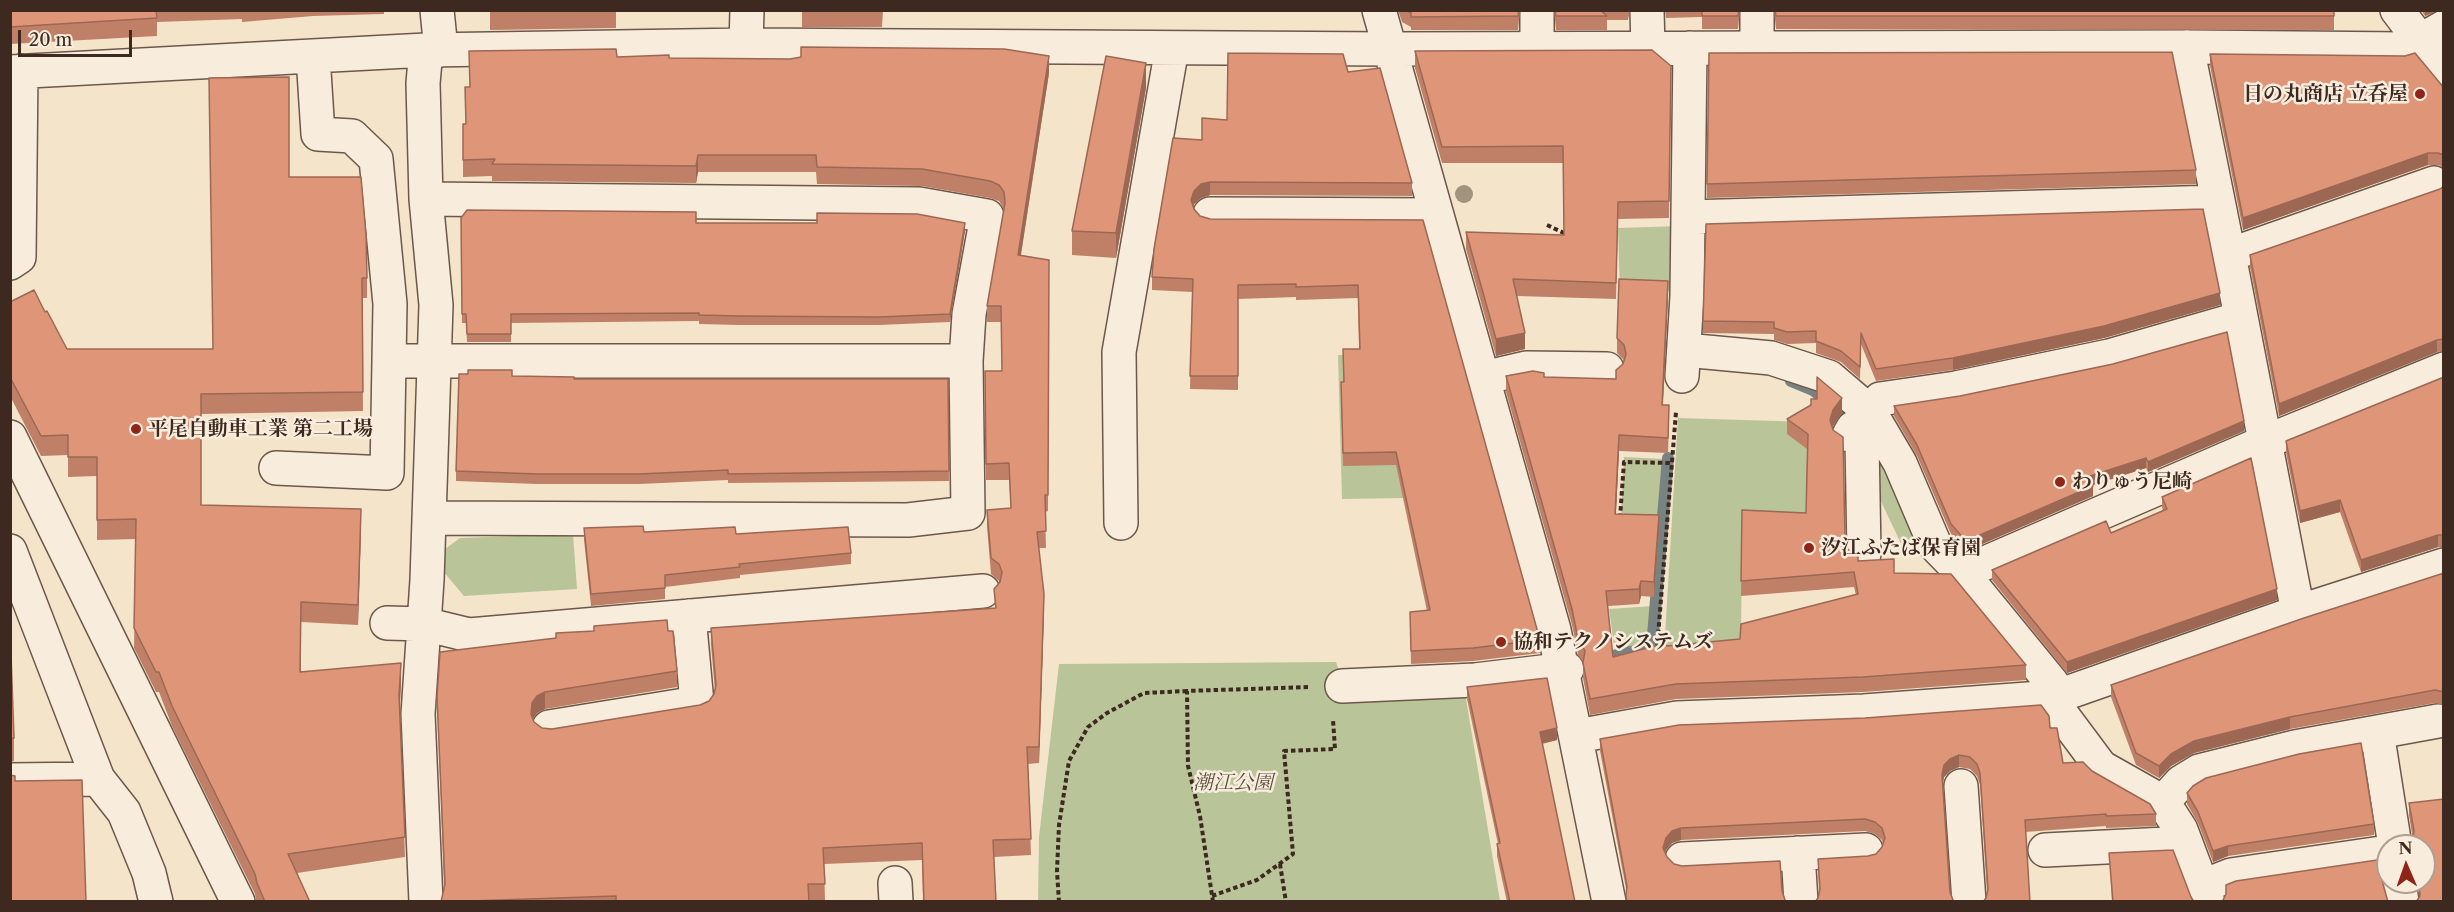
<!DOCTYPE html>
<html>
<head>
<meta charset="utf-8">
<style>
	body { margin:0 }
	#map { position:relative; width:2454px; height:912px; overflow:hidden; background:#f4e4ca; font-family:"Libre Caslon Text",serif }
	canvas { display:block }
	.frame { position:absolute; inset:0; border:12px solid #3e2921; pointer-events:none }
	.north { position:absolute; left:2376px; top:834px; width:60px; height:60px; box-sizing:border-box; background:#f8eddd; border:2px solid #ae9f92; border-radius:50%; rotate:358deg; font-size:16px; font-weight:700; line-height:24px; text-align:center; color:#3e2921 }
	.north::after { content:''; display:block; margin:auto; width:21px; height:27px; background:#8f2418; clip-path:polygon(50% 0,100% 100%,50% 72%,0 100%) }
	.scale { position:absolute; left:18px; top:30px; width:114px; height:27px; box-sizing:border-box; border:3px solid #3e2921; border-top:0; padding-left:8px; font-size:18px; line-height:21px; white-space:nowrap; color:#3e2921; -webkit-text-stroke:4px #f8eddd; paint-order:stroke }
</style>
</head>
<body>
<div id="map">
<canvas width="2454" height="912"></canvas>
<div class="frame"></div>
<div class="north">N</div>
<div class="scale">20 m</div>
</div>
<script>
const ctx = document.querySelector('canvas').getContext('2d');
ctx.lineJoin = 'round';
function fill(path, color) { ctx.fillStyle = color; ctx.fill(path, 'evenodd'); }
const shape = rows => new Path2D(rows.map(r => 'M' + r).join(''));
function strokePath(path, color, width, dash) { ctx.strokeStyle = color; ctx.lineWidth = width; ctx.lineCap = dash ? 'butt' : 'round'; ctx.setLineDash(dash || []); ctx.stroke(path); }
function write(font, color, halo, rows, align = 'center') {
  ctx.font = font + ' "Libre Caslon Text","Noto Serif JP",serif'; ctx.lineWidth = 5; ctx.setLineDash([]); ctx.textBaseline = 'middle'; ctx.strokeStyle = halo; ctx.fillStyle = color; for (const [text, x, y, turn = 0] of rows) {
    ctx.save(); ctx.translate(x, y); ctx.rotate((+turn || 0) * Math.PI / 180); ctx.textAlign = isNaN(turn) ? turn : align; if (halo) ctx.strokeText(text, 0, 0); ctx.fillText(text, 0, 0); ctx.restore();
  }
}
fill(shape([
	[1682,226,1682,291,1620,292,1618,228],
	[1421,353,1496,479,1403,498,1342,499,1338,355],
	[1678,418,1809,422,1806,528,1742,526,1741,648,1664,652],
	[1865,441,1888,478,1924,555,1907,556,1866,470],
	[1624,457,1663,459,1660,520,1621,518],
	[573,534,577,589,464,596,443,571,441,552,460,538],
	[1653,606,1650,645,1615,652,1609,609],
	[1336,662,1348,696,1460,689,1466,699,1500,901,1038,902,1039,837,1059,664]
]), '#b9c598');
strokePath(shape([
	[1791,381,1813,390,1856,423],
	[1600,659,1652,647,1668,458]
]), '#788280', 12);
const minor = shape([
	[437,10,441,50],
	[1379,10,1554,630,1609,902],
	[1537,10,1537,48],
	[1647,10,1648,48],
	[1757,10,1757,47],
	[2397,10,2444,72],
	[746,45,747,10],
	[2187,47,2229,255,2298,612],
	[426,50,423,83,426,199,436,305,427,580,418,714,426,902],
	[313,56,318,134,352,136,376,159,390,304,389,361],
	[10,72,426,50,746,45,1390,49,2187,47,2405,49,2444,27],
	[426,199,919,204,987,216,969,314,966,361,968,513,908,520,429,518],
	[1210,214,1437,215],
	[1688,217,2218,202],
	[2229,255,2434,183],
	[10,263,19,257,21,71],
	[1685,350,1771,358,1829,377,1870,412,1900,463,1935,545,1962,573,2052,683,2057,708,2101,767,2163,802,2181,830,2208,902],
	[1682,376,1687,296,1690,48],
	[1483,378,1526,368,1607,369],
	[1870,412,1880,399,1956,388,2109,356,2241,318],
	[1849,435,1853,428,1862,441,1864,554],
	[10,437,238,902],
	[276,468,387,473,389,361,966,361],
	[1121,523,1119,352,1172,48],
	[10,551,98,779,124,812,149,873,156,902],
	[1962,573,2265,442,2444,369],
	[387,623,424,624,469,635,983,591],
	[1342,686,1475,680,1567,669],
	[549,727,697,703,689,616],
	[2377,732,2395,846],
	[1577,736,1677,718,1864,711,2055,697,2298,612,2444,565],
	[10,780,98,779],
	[1961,786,1969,902],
	[2163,802,2181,782,2199,771,2295,747,2438,721],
	[2045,850,2186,843],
	[1798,853,1801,902],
	[1682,859,1866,850],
	[2399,882,2402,902],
	[895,883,896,902],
	[2203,886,2231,875,2388,852]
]);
strokePath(minor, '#6c584b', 36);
strokePath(shape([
	[1547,225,1566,234],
	[1620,518,1624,462,1671,463],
	[1657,649,1676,412],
	[1280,864,1286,902],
	[1212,896,1257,880,1293,854,1284,751,1335,749,1333,720],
	[1059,902,1057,871,1059,825,1069,761,1088,727,1107,713,1144,693,1187,691],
	[1213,902,1200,816,1188,766,1187,691,1308,687]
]), '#3e2921', 4, [4.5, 3]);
strokePath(minor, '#f8eddd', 33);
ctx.fillStyle = '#a1937e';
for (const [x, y] of [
	[1464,194]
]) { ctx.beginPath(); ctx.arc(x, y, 9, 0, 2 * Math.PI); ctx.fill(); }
fill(shape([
	[10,10,384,10,384,14,313,16,242,22,242,19,157,22,157,36,10,44],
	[490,10,616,10,616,28,490,30],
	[802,10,883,10,882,27,802,27],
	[1398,10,1520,10,1518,30,1411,30,1411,27,1402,22],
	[1554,10,1630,10,1628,20,1607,20,1607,30,1556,30],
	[1665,10,1740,10,1738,29,1702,29,1702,17,1666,18],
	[1774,10,2334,10,2334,30,1776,29],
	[2421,10,2439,10,2425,16],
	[1415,51,1671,66,1669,218,1618,219,1616,299,1517,296,1525,349,1496,356,1466,249,1466,232,1564,235,1563,163,1442,163,1415,68],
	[2210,54,2444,88,2444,167,2438,165,2428,165,2243,230,2210,66],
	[617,57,1049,73,1021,255,1049,260,1048,511,1045,512,1046,548,1039,548,1044,611,1039,763,1028,764,1031,855,994,857,996,902,923,902,922,860,824,864,825,900,809,902,441,902,444,887,437,697,668,631,677,671,677,687,545,709,537,713,533,718,534,722,542,728,552,729,700,705,709,701,714,694,715,691,711,645,711,628,995,608,994,589,999,583,999,581,991,574,987,527,987,510,1011,508,1009,480,986,480,985,371,1002,371,1001,322,987,322,987,306,1004,209,999,201,990,198,922,186,817,184,816,172,698,172,696,183,492,181,492,176,463,177,463,124,466,124,465,87,470,87],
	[1146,88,1116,258,1072,255,1072,231],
	[1227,120,1412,183,1412,196,1210,195,1201,198,1194,204,1193,208,1194,209,1200,216,1210,219,1423,220,1540,640,1540,653,1473,661,1411,664,1410,612,1427,611,1396,465,1343,466,1341,395,1341,382,1343,382,1343,349,1359,349,1358,298,1296,300,1296,297,1238,299,1238,390,1190,389,1192,292,1152,290,1152,277,1202,140],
	[2196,170,2196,184,1707,198,1707,184],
	[289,177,367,278,367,298,362,298,363,411,201,414,201,505,361,528,358,625,301,622,301,672,401,683,400,707,405,857,297,873,310,902,256,902,255,894,172,726,159,692,156,692,134,648,136,539,97,540,97,476,68,477,68,455,41,456,10,396,10,302,45,312,67,349,213,349],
	[2444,186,2444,351,2437,352,2279,416,2250,267,2250,255,2440,189],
	[696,223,965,231,950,322,879,325,739,325,699,324,699,321,511,323,511,342,467,342,466,323,462,323,461,227],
	[1668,296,1663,405,1669,421,1668,453,1619,451,1616,514,1659,530,1654,597,1641,596,1639,604,1608,606,1613,657,1666,646,1740,639,1856,595,1854,587,1741,596,1742,510,1806,513,1807,449,1787,434,1787,419,1842,413,1832,427,1845,539,1848,549,1858,561,1894,573,2026,665,2026,680,1863,692,1676,699,1590,715,1583,678,1583,662,1578,655,1572,625,1506,392,1506,376,1616,379,1624,360,1617,353,1617,338],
	[2220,305,2104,338,1953,370,1876,381,1861,344,1860,379,1841,362,1816,353,1816,343,1787,344,1774,340,1774,334,1703,333,1703,321],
	[468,374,574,379,948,379,949,481,728,483,728,480,639,484,537,484,456,481,456,471],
	[2444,377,2444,547,2438,547,2361,572,2340,512,2300,523,2286,453,2286,441],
	[1894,406,2244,431,2148,472,2146,468,2093,485,2093,496,1966,551,1951,534,1917,456,1894,416],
	[2162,497,2277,600,2067,673,1992,580,1992,570,2111,533,2163,511,2162,507],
	[584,528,644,532,736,534,851,553,851,564,740,575,740,578,665,587,665,599,591,606,584,540],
	[2444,573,2444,705,2435,703,2290,729,2194,753,2171,766,2159,778,2136,765,2111,697,2111,685],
	[10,626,14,738,14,761,10,762],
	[1467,687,1557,740,1542,744,1575,902,1507,902,1497,856,1497,844,1498,844,1467,699],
	[2050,728,2063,763,2092,771,2156,814,2156,826,2106,828,2106,826,2025,832,1986,898,1987,892,1980,785,1977,776,1970,769,1959,767,1950,771,1944,777,1943,784,1950,892,1818,898,1819,892,1818,859,1868,856,1876,854,1882,847,1883,844,1882,840,1875,834,1865,831,1681,840,1672,843,1666,850,1665,853,1667,857,1674,864,1782,891,1785,900,1787,902,1626,902,1627,894,1600,751,1600,739],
	[2187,793,2374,824,2374,835,2228,856,2213,862,2198,823,2187,804],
	[2409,803,2444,902,2419,897,2418,882,2424,882,2413,840,2409,815],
	[2109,853,2191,897,2194,902,2112,902]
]), '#c08067');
fill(shape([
	[2425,10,2439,10,2425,16],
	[1049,56,1049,73,1018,272,1018,255],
	[1146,63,1146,88,1116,258,1116,233],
	[2428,153,2428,165,2243,230,2243,218],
	[698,155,698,172,696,183,696,166],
	[1210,182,1210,195,1201,198,1194,204,1191,213,1191,200,1194,191,1201,184],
	[965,223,965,231,950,322,950,314],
	[1668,281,1668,296,1662,421,1662,405],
	[2220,293,2220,305,2104,338,1953,370,1953,358],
	[1525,333,1525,349,1496,356,1496,339],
	[2437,340,2437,352,2279,416,2279,404],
	[1842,398,1842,413,1833,426,1830,436,1830,420,1833,410],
	[2244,421,2244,431,2148,472,2148,462],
	[1619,435,1619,451,1615,530,1615,514],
	[2146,458,2146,468,2090,486,2090,476],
	[2093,486,2093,496,1966,551,1966,541],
	[2340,500,2340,512,2300,523,2300,511],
	[361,509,361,528,358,625,358,605],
	[1659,515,1659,530,1654,597,1654,582],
	[2438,535,2438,547,2361,572,2361,560],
	[1641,581,1641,596,1639,604,1639,589],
	[2277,589,2277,600,2067,673,2067,662],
	[1044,594,1044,611,1039,763,1039,747],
	[401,663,401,683,399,715,399,695],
	[545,692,545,709,537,713,532,720,531,714,532,703,537,696],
	[2290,717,2290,729,2194,753,2171,766,2159,778,2159,766,2171,754,2194,741],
	[1557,728,1557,740,1540,744,1540,732],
	[1959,755,1959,767,1950,771,1944,777,1942,787,1942,775,1944,765,1950,759],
	[1681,828,1681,840,1672,843,1666,850,1663,860,1663,848,1666,838,1672,831],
	[2228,846,2228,856,2213,862,2213,851],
	[2384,859,2384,872,2380,885,2380,873]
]), '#9c6854');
const building = shape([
	[10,10,156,10,157,18,10,27,10,10],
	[1406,10,1519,10,1518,16,1411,17,1411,13,1406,10],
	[1555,10,1600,10,1607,16,1556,16,1555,10],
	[1702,10,1739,10,1738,16,1702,16,1702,10],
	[1775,10,2334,10,2334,16,1776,16,1775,10],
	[801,47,1004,49,1049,56,1018,255,1049,260,1048,495,1045,495,1046,531,1037,532,1044,594,1039,747,1027,747,1031,839,993,840,996,902,924,902,922,843,823,848,825,884,808,884,809,902,616,902,616,896,441,902,445,884,437,697,440,652,556,638,556,633,594,631,594,626,667,620,668,631,673,631,677,671,545,692,537,696,532,703,531,714,534,722,542,728,552,729,700,705,709,701,714,694,716,685,711,628,996,608,994,589,1000,582,1002,572,999,564,991,558,987,510,1011,508,1009,463,986,464,985,371,1002,371,1001,306,987,306,1005,203,1004,192,999,185,990,181,922,169,817,167,816,155,698,155,696,166,492,164,495,159,463,160,463,124,466,124,465,87,470,87,469,51,616,49,617,57,669,55,669,58,790,59,801,57,801,47],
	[1652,50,1671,66,1669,201,1618,202,1616,283,1513,279,1525,333,1496,339,1466,232,1564,235,1563,146,1442,147,1415,51,1652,50],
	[2172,52,2196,170,1707,184,1709,53,2172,52],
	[1228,53,1343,54,1348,72,1380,68,1412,183,1210,182,1201,184,1194,191,1191,200,1194,209,1200,216,1210,219,1423,220,1540,640,1473,648,1411,651,1410,612,1430,610,1396,452,1343,453,1341,382,1344,382,1343,349,1360,349,1358,285,1296,287,1296,284,1238,285,1238,376,1190,376,1193,279,1152,277,1154,249,1173,138,1202,140,1202,118,1227,120,1228,53],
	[2415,53,2444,88,2444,155,2438,153,2428,153,2243,218,2210,54,2405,56,2415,53],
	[1106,56,1146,63,1116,233,1072,231,1106,56],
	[289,77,289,177,361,177,366,235,367,278,362,278,363,392,201,394,201,505,361,509,358,605,301,602,300,672,401,663,399,695,405,837,288,854,310,902,265,902,257,883,255,874,172,706,159,672,156,672,134,628,136,519,97,520,97,457,68,457,68,435,41,436,10,377,10,302,34,290,45,312,47,311,67,349,213,349,209,78,289,77],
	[2444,186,2444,339,2437,340,2279,404,2250,255,2440,189,2444,186],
	[2203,209,2220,293,2104,326,1953,358,1876,369,1861,333,1860,367,1841,351,1816,341,1816,331,1787,332,1774,328,1774,322,1703,321,1706,224,2203,209],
	[467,210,696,212,696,223,817,223,817,213,917,214,965,223,950,314,879,317,739,316,699,315,699,313,511,314,511,334,467,334,466,314,462,314,461,218,467,210],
	[1619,279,1668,281,1662,405,1669,405,1668,438,1619,435,1615,514,1659,515,1654,582,1641,581,1639,589,1606,591,1613,657,1666,643,1666,646,1740,639,1741,624,1858,594,1854,572,1741,581,1742,510,1806,513,1808,434,1787,419,1811,405,1811,399,1817,399,1817,377,1842,398,1833,410,1830,420,1833,430,1843,437,1845,539,1848,549,1858,556,1858,561,1894,559,1894,573,1951,574,2026,665,1863,677,1676,684,1590,699,1583,663,1585,651,1578,639,1572,609,1506,376,1533,371,1544,373,1544,377,1616,379,1616,370,1623,364,1626,354,1624,345,1617,338,1619,279],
	[2227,332,2244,421,2148,462,2146,458,2090,476,2093,486,1966,541,1951,524,1917,445,1894,406,1960,396,2113,364,2227,332],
	[468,370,512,370,512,376,574,377,574,379,948,379,949,471,728,474,728,470,639,474,537,474,456,471,459,374,468,374,468,370],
	[2444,377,2444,535,2438,535,2361,560,2340,500,2300,511,2286,441,2444,377],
	[2251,458,2277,589,2067,662,1992,570,2106,521,2111,533,2167,509,2162,497,2251,458],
	[643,526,644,532,735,527,736,534,848,527,851,553,739,564,740,567,665,575,665,588,591,594,584,528,643,526],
	[2444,573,2444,692,2435,690,2290,717,2194,741,2171,754,2159,766,2136,753,2111,685,2304,618,2444,573],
	[10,626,14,738,10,739,10,626],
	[1547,678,1557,728,1540,732,1575,902,1510,902,1497,844,1500,843,1467,687,1547,678],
	[2041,705,2049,716,2050,728,2057,728,2063,763,2083,762,2092,771,2150,804,2156,814,2106,816,2106,814,2025,820,2030,902,1983,902,1986,898,1988,889,1980,773,1977,764,1970,757,1959,755,1950,759,1944,765,1942,775,1950,892,1953,900,1955,902,1815,902,1818,898,1820,889,1818,859,1868,856,1876,854,1882,847,1885,838,1882,828,1875,822,1865,819,1681,828,1672,831,1666,838,1663,848,1667,857,1674,864,1682,866,1780,861,1782,891,1785,900,1787,902,1627,902,1626,896,1627,886,1600,739,1679,725,1865,718,2041,705],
	[2361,743,2374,824,2228,846,2213,851,2198,812,2187,793,2193,786,2206,778,2299,754,2361,743],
	[10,775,15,776,15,781,82,780,86,902,10,902,10,775],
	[2444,799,2444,902,2416,902,2420,896,2419,882,2424,882,2424,846,2407,846,2413,840,2414,831,2409,803,2444,799],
	[2173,850,2191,897,2194,902,2113,902,2109,853,2173,850],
	[2384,859,2380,873,2388,902,2222,902,2226,894,2226,885,2236,881,2384,859]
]);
fill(building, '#df9578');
strokePath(building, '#9c6854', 1.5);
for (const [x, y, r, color] of [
	[2420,94,6,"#8f2418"],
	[136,429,6,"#8f2418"],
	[2060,482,6,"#8f2418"],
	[1809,548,6,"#8f2418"],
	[1501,642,6,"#8f2418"]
]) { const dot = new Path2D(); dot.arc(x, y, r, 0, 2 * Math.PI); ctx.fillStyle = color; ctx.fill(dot); strokePath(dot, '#f8eddd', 2); }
write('bold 20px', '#3e2921', '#f8eddd', [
	["日の丸商店 立呑屋",2408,94,"right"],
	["平尾自動車工業 第二工場",148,429],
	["わりゅう尼崎",2072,482],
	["汐江ふたば保育園",1821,548],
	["協和テクノシステムズ",1513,642]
], 'left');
write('italic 20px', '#5d503f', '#f8eddd', [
	["潮江公園",1233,783]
]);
</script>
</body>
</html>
